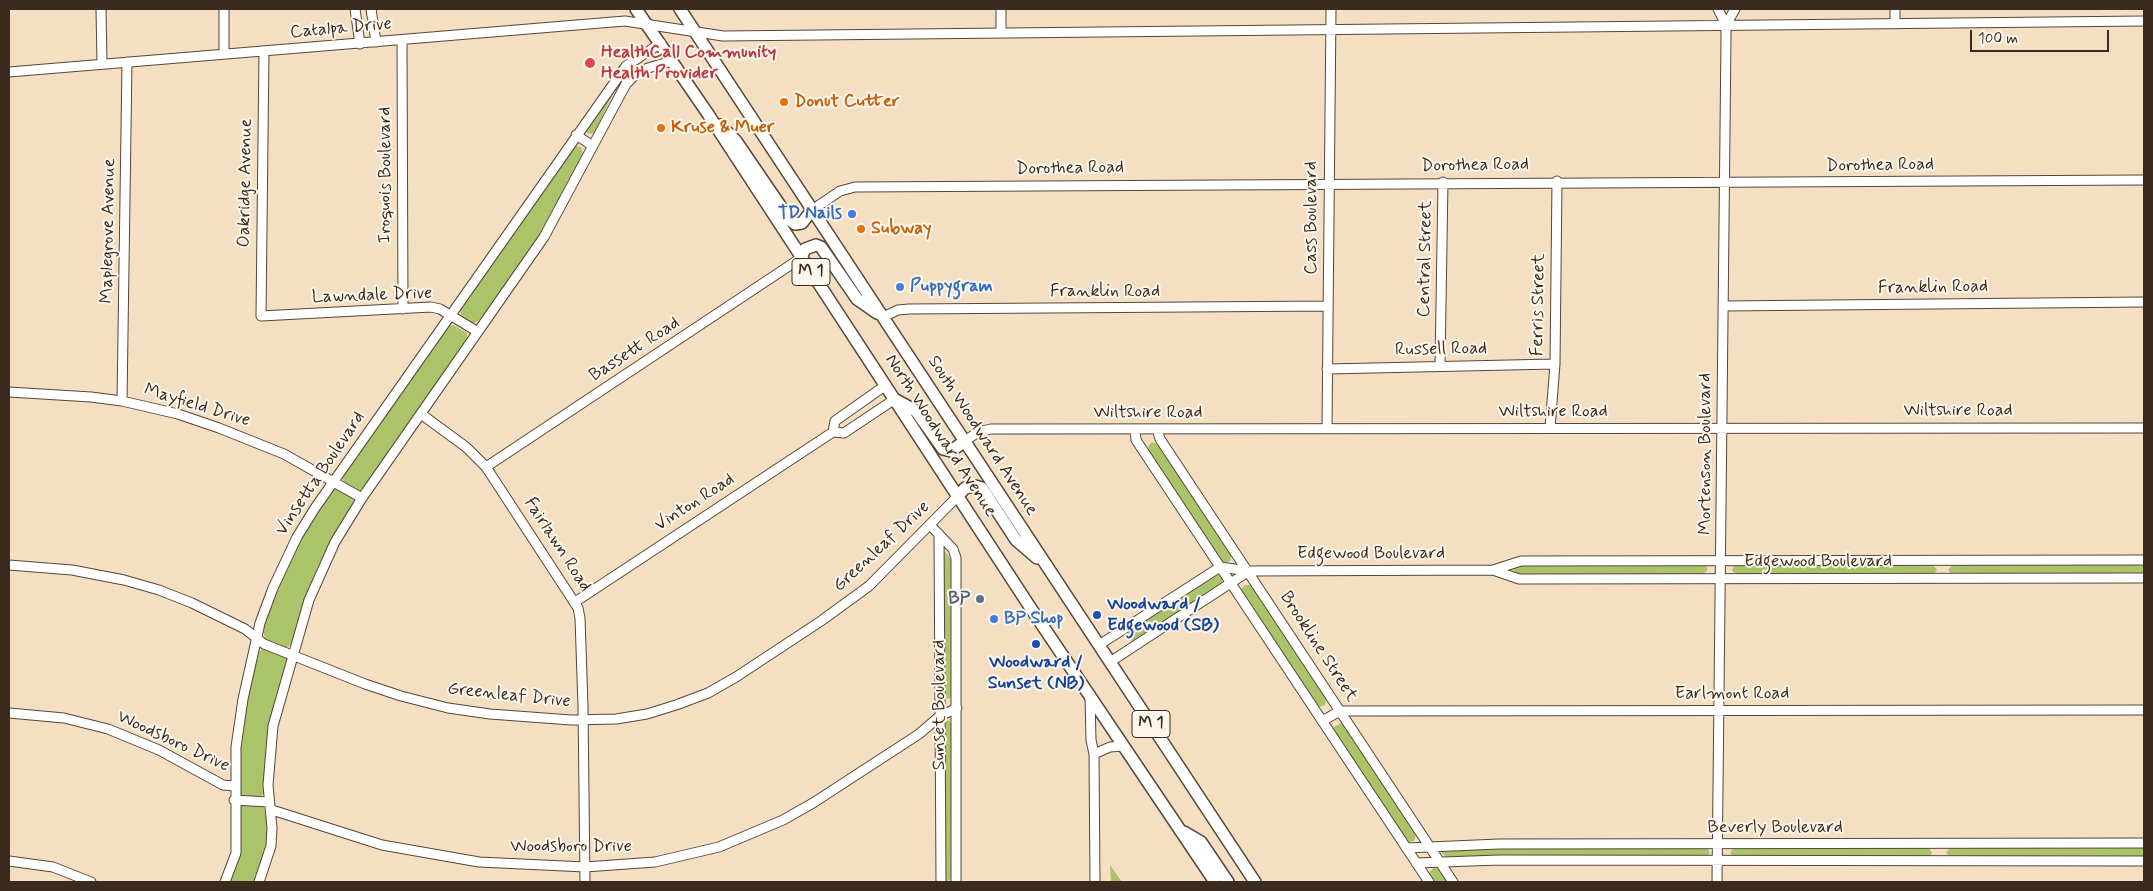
<!DOCTYPE html>
<html>
<head>
<meta charset="utf-8">
<style>
	body { margin:0 }
	#map { position:relative; width:2153px; height:891px; overflow:hidden; background:#f4dfc3; font-family:Mynerve,sans-serif }
	canvas { display:block }
	.frame { position:absolute; inset:0; border:10px solid #3b2a1e; pointer-events:none }
	.scale { position:absolute; left:1970px; top:30px; width:139px; height:22px; box-sizing:border-box; border:2px solid #3b2a1e; border-top:0; padding-left:6px; font-size:15px; line-height:18px; white-space:nowrap; color:#3b2a1e; -webkit-text-stroke:4px #fbf7ec; paint-order:stroke }
</style>
</head>
<body>
<div id="map">
<canvas width="2153" height="891"></canvas>
<div class="frame"></div>
<div class="scale">100 m</div>
</div>
<script>
const ctx = document.querySelector('canvas').getContext('2d');
ctx.lineJoin = 'round';
function fill(path, color) { ctx.fillStyle = color; ctx.fill(path, 'evenodd'); }
const shape = rows => new Path2D(rows.map(r => 'M' + r).join(''));
function strokePath(path, color, width, dash) { ctx.strokeStyle = color; ctx.lineWidth = width; ctx.lineCap = dash ? 'butt' : 'round'; ctx.setLineDash(dash || []); ctx.stroke(path); }
function write(font, color, halo, rows, align = 'center') {
  ctx.font = font + ' Mynerve,sans-serif'; ctx.lineWidth = 4; ctx.setLineDash([]); ctx.textBaseline = 'middle'; ctx.strokeStyle = halo; ctx.fillStyle = color; for (const [text, x, y, turn = 0] of rows) {
    ctx.save(); ctx.translate(x, y); ctx.rotate((+turn || 0) * Math.PI / 180); ctx.textAlign = isNaN(turn) ? turn : align; if (halo) ctx.strokeText(text, 0, 0); ctx.fillText(text, 0, 0); ctx.restore();
  }
}
fill(shape([
	[641,61,643,64,630,72,612,96,594,133,588,134,586,129,631,66],
	[575,146,581,147,583,154,539,235,482,318,475,323,471,322,461,315,460,310],
	[453,325,467,333,467,340,364,488,358,491,345,484,342,476,447,326],
	[1152,442,1159,445,1232,554,1230,561,1225,563,1220,559,1148,450,1149,445],
	[338,488,353,497,354,503,337,529,317,568,291,645,285,648,266,640,262,629,293,554,330,492],
	[945,551,952,561,952,694,949,699,944,697,943,555],
	[1953,564,2144,564,2144,574,1953,575,1948,570],
	[1518,565,1703,565,1707,567,1707,571,1702,574,1518,574,1512,569,1512,567],
	[1734,565,1933,565,1937,570,1933,575,1738,575,1732,571],
	[1217,574,1222,577,1222,584,1135,641,1126,640,1128,632],
	[1245,585,1251,585,1326,697,1325,705,1319,707,1315,704,1243,593,1241,589],
	[264,648,285,656,287,659,270,718,265,760,265,793,258,798,245,797,237,792,243,721,256,654],
	[949,720,952,725,953,877,948,881,945,880,943,723],
	[1341,723,1344,724,1416,834,1414,841,1408,842,1404,839,1335,733,1333,728],
	[242,804,260,804,264,807,268,826,267,840,263,858,253,882,229,882,238,864,239,808],
	[2144,847,2144,857,1949,856,1946,852,1951,848],
	[1445,848,1707,848,1710,853,1705,857,1446,857,1442,853],
	[1735,848,1929,848,1932,853,1929,857,1733,857,1730,852],
	[1110,865,1122,882,1111,882],
	[1434,867,1439,869,1448,882,1433,882,1429,873]
]), '#abc369');
const minor = shape([
	[101,9,102,64],
	[224,9,224,54],
	[355,9,360,44],
	[371,9,376,42],
	[1895,24,1895,9],
	[1726,25,1735,9],
	[1001,32,1001,9],
	[402,40,403,309],
	[264,51,261,316,431,307,440,309,478,332],
	[9,72,625,21,723,36,2144,21],
	[576,135,593,146],
	[812,210,840,191,855,187,2144,180],
	[1723,306,2144,302],
	[883,317,898,310,909,309,1328,306],
	[1440,366,1443,182],
	[1327,369,1555,364],
	[9,392,91,397,122,401,178,414,219,428,284,454,362,498],
	[122,401,127,62],
	[421,414,466,447,486,467,578,608,580,618,583,706,585,882],
	[1327,428,1331,9],
	[1550,428,1555,364,1557,181],
	[1135,429,1136,440,1429,882],
	[1157,429,1160,439,1453,882],
	[833,432,835,421,886,385],
	[965,441,978,432,991,429,2144,428],
	[486,467,801,258],
	[930,525,953,549,956,558,956,882],
	[939,534,941,882],
	[9,565,72,570,124,580,159,590,192,603,245,629,264,644,365,684,401,696,448,708,490,714,571,720,616,719,647,714,676,705,708,693,736,677,821,621,869,586,959,495],
	[1493,570,1519,579,2144,578],
	[575,602,833,432,844,433,895,399],
	[1099,645,1220,567,1249,571,1493,570,1521,561,2144,560],
	[1110,662,1249,571],
	[1090,696,1091,740,1094,754,1095,882],
	[9,713,64,718,108,729,159,750,223,785,235,786],
	[1322,721,1340,711,2144,710],
	[1094,754,1110,747,1123,746],
	[234,800,269,802],
	[272,810,382,845,479,862,585,867,655,862,719,847,783,820,813,803,919,734,940,716,957,708],
	[1406,848,1499,844,2144,843],
	[9,861,53,867,91,882],
	[1416,863,1499,860,2144,861],
	[225,882,236,853,236,747,243,699,260,623,273,588,297,537,315,508,626,66,661,43],
	[259,882,271,846,272,828,268,785,273,726,309,600,335,542,362,498,544,237,626,84,636,74,648,68,672,61],
	[1717,882,1726,37,1726,25,1718,9]
]);
const major = shape([
	[636,9,708,114,1030,607,1215,882],
	[680,9,1255,882],
	[720,125,736,141,790,220,795,224,802,223,812,210],
	[801,258,805,249,816,245,821,247,857,299,877,313],
	[896,400,916,411,943,449,951,451,965,441],
	[959,495,965,488,975,486,982,488,1016,540,1037,558],
	[1184,832,1201,842,1228,882]
]);
strokePath(minor, '#574537', 11);
strokePath(major, '#574537', 14);
strokePath(minor, '#fff', 9);
strokePath(major, '#fff', 11);
for (const [x, y, r, color] of [
	[590,63,6,"#e0444e"],
	[784,102,5,"#e8710a"],
	[661,128,5,"#e8710a"],
	[852,214,5,"#3f7fe0"],
	[861,229,5,"#e8710a"],
	[900,287,5,"#3f7fe0"],
	[980,599,5,"#5c6f8a"],
	[1097,615,5,"#1a4fb4"],
	[994,619,5,"#3f7fe0"],
	[1036,644,5,"#1a4fb4"]
]) { const dot = new Path2D(); dot.arc(x, y, r, 0, 2 * Math.PI); ctx.fillStyle = color; ctx.fill(dot); strokePath(dot, '#fbf7ec', 2); }
for (const [x, y, w] of [
	[811,272,38],
	[1151,724,38]
]) { const box = new Path2D(); box.roundRect(x - w / 2, y - 13.5, w, 27, 4); ctx.fillStyle = '#fbf7ec'; ctx.fill(box); strokePath(box, '#3b2a1e', 1); }
write('bold 16px', '#3b2a1e', null, [
	["M 1",811,272],
	["M 1",1151,724]
]);
write('18px', '#3b2a1e', '#fbf7ec', [
	["Catalpa Drive",341,29,-5],
	["Dorothea Road",1475,166,-1],
	["Dorothea Road",1880,166,-1],
	["Dorothea Road",1070,169,-1],
	["Iroquois Boulevard",386,175,-90],
	["Oakridge Avenue",246,183,-89],
	["Cass Boulevard",1312,218,-90],
	["Maplegrove Avenue",109,231,-89],
	["Central Street",1426,259,-89],
	["Franklin Road",1933,288,-1],
	["Franklin Road",1105,292],
	["Lawndale Drive",372,296,-2],
	["Ferris Street",1539,305,-89],
	["Bassett Road",635,350,-33],
	["Russell Road",1441,350,-1],
	["Mayfield Drive",197,406,17],
	["Wiltshire Road",1958,411],
	["Wiltshire Road",1553,412],
	["Wiltshire Road",1148,413],
	["North Woodward Avenue",940,436,57],
	["South Woodward Avenue",982,436,57],
	["Mortenson Boulevard",1706,454,-90],
	["Vinsetta Boulevard",321,474,-56],
	["Vinton Road",695,503,-33],
	["Fairlawn Road",557,545,57],
	["Greenleaf Drive",882,547,-43],
	["Edgewood Boulevard",1371,554],
	["Edgewood Boulevard",1818,562],
	["Brookline Street",1318,647,57],
	["Earlmont Road",1732,694],
	["Greenleaf Drive",509,696,6],
	["Sunset Boulevard",940,705,-90],
	["Woodsboro Drive",173,742,25],
	["Beverly Boulevard",1775,828],
	["Woodsboro Drive",571,847]
]);
write('bold 18px', '#be3a42', '#fbf7ec', [
	["HealthCall Community",601,53],
	["Health Provider",601,74]
], 'left');
write('bold 18px', '#c56008', '#fbf7ec', [
	["Donut Cutter",794,102],
	["Kruse & Muer",671,128],
	["Subway",871,229]
], 'left');
write('bold 18px', '#366cbe', '#fbf7ec', [
	["TD Nails",842,214,"right"],
	["Puppygram",910,287],
	["BP Shop",1004,619]
], 'left');
write('bold 18px', '#4e5e75', '#fbf7ec', [
	["BP",970,599]
], 'right');
write('bold 18px', '#164399', '#fbf7ec', [
	["Woodward /",1107,605],
	["Edgewood (SB)",1107,626],
	["Woodward /",1036,663,"center"],
	["Sunset (NB)",1036,684,"center"]
], 'left');
</script>
</body>
</html>
